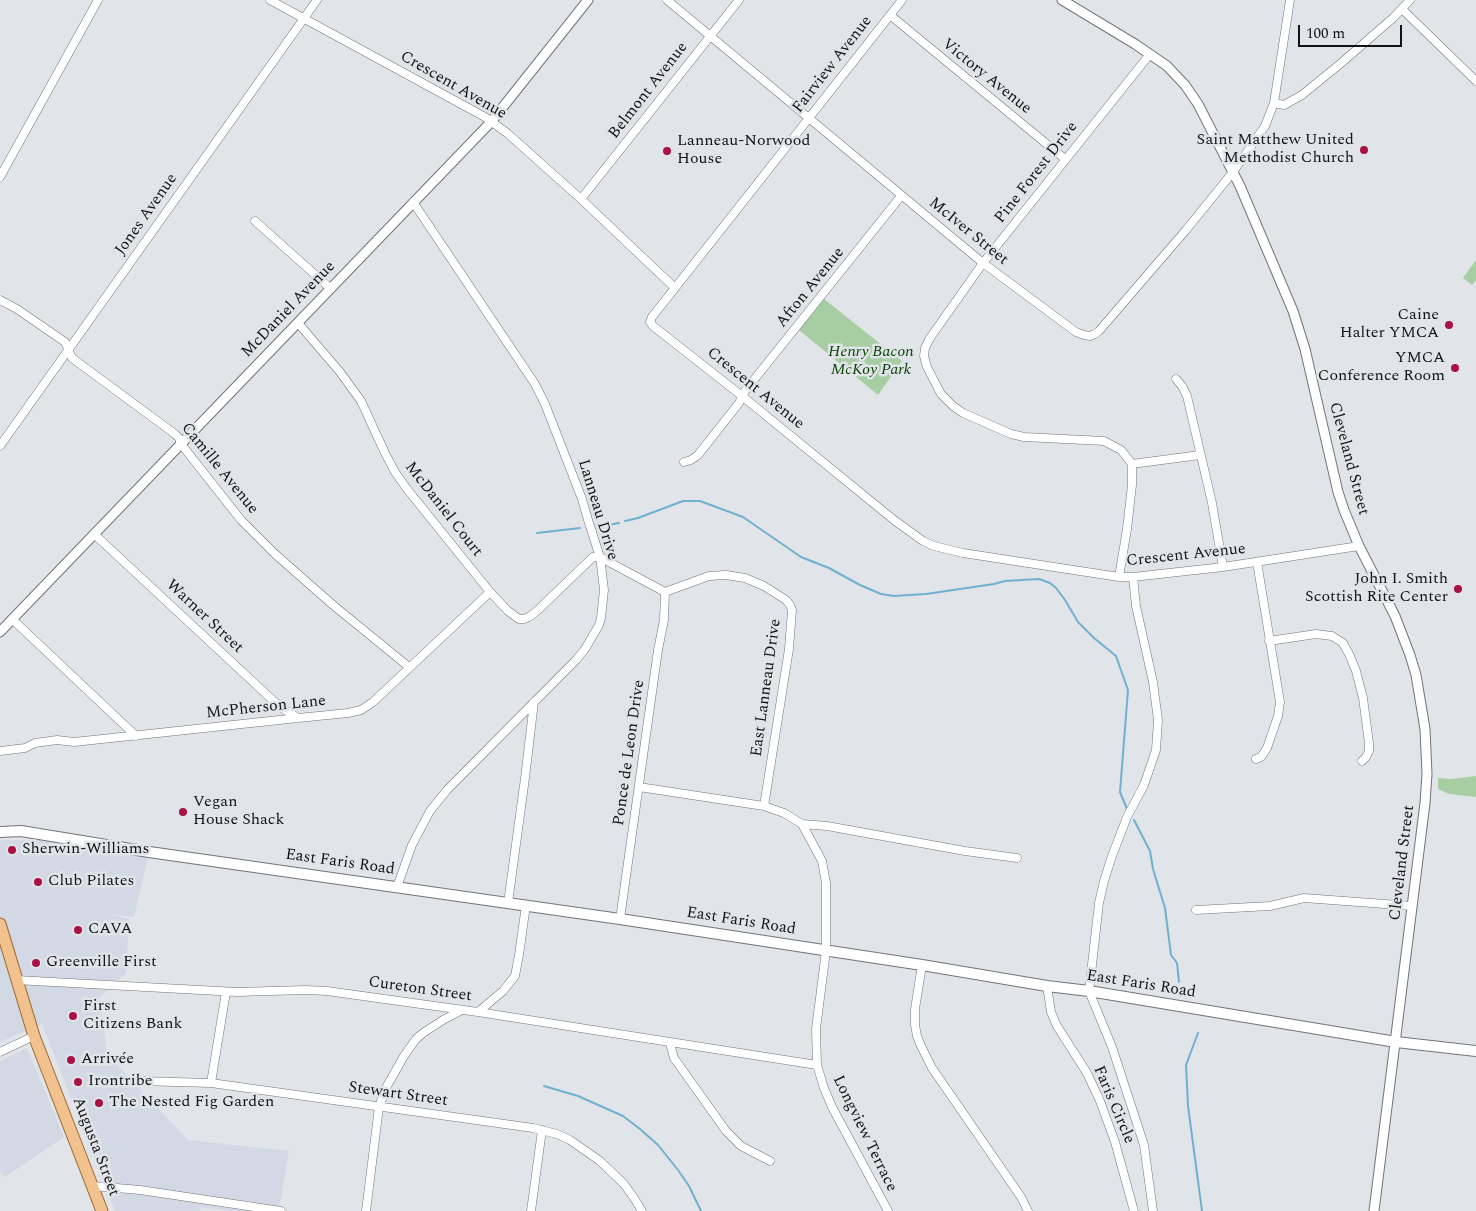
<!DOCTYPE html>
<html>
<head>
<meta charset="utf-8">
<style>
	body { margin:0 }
	#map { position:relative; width:1476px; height:1211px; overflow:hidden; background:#e1e4e8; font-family:Spectral,serif }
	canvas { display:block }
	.scale { position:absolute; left:1298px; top:25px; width:104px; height:22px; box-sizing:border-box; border:2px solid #131315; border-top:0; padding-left:6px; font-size:15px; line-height:18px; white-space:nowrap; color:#131315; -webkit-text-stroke:4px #e1e4e8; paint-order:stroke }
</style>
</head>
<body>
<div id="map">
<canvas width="1476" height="1211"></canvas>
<div class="scale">100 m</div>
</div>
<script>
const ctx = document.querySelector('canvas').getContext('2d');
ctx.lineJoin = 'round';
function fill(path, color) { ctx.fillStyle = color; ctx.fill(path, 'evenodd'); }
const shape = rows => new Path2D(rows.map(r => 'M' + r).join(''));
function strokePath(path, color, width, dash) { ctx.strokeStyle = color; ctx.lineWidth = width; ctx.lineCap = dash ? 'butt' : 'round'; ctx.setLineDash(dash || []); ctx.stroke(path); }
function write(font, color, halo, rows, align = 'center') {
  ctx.font = font + ' Spectral,serif'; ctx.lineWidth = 5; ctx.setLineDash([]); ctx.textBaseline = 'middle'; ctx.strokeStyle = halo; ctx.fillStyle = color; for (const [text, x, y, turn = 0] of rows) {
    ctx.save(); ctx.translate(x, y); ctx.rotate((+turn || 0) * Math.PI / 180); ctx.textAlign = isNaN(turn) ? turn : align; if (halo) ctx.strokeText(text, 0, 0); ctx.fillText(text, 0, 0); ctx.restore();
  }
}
fill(shape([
	[0,840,45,840,148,857,134,917,107,914,129,919,126,973,100,997,107,1054,188,1140,289,1151,279,1211,230,1211,201,1207,200,1211,115,1211,42,1024,0,1042],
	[27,1048,64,1137,8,1175,4,1177,0,1172,0,1061]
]), '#d3d9e4');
fill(shape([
	[1476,260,1476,280,1472,285,1463,278],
	[824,299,902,361,878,395,799,330],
	[1476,776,1476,797,1449,794,1438,789,1438,778,1451,779]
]), '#a7cda2');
strokePath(shape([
	[625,521,638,518,683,501,700,501,743,517,801,557,829,568,860,585,881,594,894,596,926,594,994,584,1005,581,1039,579,1050,583,1056,588,1065,600,1078,622,1094,638,1116,656,1128,690,1120,792,1127,809],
	[603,526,619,523],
	[537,533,580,528],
	[1134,820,1150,851,1153,869,1165,908,1171,955,1177,963,1179,982],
	[1198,1033,1186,1065,1188,1106,1202,1211],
	[544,1086,578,1096,623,1116,640,1129,658,1145,678,1170,689,1186,701,1211]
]), '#71b0cf', 2);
const minor = shape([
	[270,0,485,117,507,133,581,199,675,288,652,317,650,322,653,326,742,396,894,520,923,541,934,546,963,553,1119,577,1133,577,1223,567,1359,546],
	[667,0,983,263,1076,332,1084,335,1090,336,1095,334,1099,331,1186,230,1233,172,1265,126,1274,103,1290,0],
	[1402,9,1476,81],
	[890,15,1065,159],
	[1274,103,1284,105,1302,95,1340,64,1393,18,1410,0],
	[0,177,98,0],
	[581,199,739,0],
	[255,221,330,288],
	[675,288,902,0],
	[0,300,17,309,62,340,65,342,72,358,175,434,179,438,181,444,241,520,275,554,333,605,409,667],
	[298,323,340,372,361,401,385,453,395,472,407,489,490,592,508,611,519,619,524,619,529,617,538,610,593,557,600,557,607,561,665,592,709,576,726,575,745,578,764,586,786,600,790,605,792,610,789,649,764,806],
	[1176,379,1182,386,1187,396,1212,503,1223,567],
	[0,446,317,0],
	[684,462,691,460,698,455,739,403,745,391,901,196],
	[1132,464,1200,455],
	[94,534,279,706,298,718],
	[1119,577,1127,529,1132,485,1132,464,1129,460,1121,450,1104,441,1024,437,1011,434,963,413,953,406,941,394,927,367,924,356,925,348,930,338,983,263,1150,54],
	[1133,577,1136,606,1153,682,1158,720,1156,750,1144,785,1127,817,1112,856,1104,881,1099,903,1089,991,1112,1047,1144,1145,1153,1211],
	[12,619,136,736],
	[1269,641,1316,634,1332,636,1343,643,1350,656,1356,671,1363,698,1369,743,1369,751,1366,757,1362,761],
	[0,751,25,748,35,743,57,740,74,742,298,718,348,713,361,710,373,702,490,592],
	[1256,759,1261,757,1267,748,1278,716,1280,702,1257,562],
	[639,787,764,806,784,813,802,824,822,861,826,883,826,951,816,1029,817,1065,824,1088,832,1107,888,1211],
	[802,824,827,826,965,851,1017,858],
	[397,887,412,845,430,811,447,790,576,660,585,649,599,625,601,618,604,590,600,557,588,520,582,499,545,404,535,384,413,202],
	[508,903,525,778,534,702],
	[1196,910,1270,906,1304,898,1412,906],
	[620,919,658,650,664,620,665,592],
	[922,965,915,1009,915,1025,917,1036,921,1046,932,1068,1021,1197,1028,1211],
	[16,980,237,992,305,990,327,991,478,1012,817,1065],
	[1047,986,1051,1012,1057,1026,1087,1073,1100,1101,1115,1142,1134,1211],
	[478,1012,503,991,515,976,519,955,526,905],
	[670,1043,674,1058,726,1131,741,1146,770,1161],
	[0,1052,34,1036],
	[140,1081,211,1083,533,1128,557,1134,570,1140,600,1161,624,1184,634,1198,642,1211],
	[211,1083,226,992],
	[93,1186,140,1190,281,1211],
	[366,1211,379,1107,387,1086,404,1056,416,1039,423,1033,443,1020,462,1010],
	[531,1211,542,1130]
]);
const tertiary = shape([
	[1062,0,1135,44,1167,66,1185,85,1198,104,1240,186,1293,311,1305,349,1338,492,1344,510,1359,546,1395,616,1410,655,1416,675,1425,729,1427,774,1425,803,1374,1211],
	[0,632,491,122,588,0]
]);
const secondary = shape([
	[0,832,21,831,149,852,620,919,922,965,1047,986,1089,991,1396,1042,1476,1051]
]);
const primary = shape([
	[0,924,34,1036,102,1211]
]);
strokePath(minor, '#727478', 9);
strokePath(tertiary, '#727478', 11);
strokePath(secondary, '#727478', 12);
strokePath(primary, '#9e6a33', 13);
strokePath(minor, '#fff', 8);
strokePath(tertiary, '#fff', 9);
strokePath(secondary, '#fff', 10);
strokePath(primary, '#f2c28e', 11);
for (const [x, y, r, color] of [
	[1364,150,5,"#a91343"],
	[667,151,5,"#a91343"],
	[1449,325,5,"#a91343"],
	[1455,368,5,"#a91343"],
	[1458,589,5,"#a91343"],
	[183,812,5,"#a91343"],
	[12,850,5,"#a91343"],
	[38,882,5,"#a91343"],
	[78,930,5,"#a91343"],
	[36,963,5,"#a91343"],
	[73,1016,5,"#a91343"],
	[71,1060,5,"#a91343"],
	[78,1082,5,"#a91343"],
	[99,1103,5,"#a91343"]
]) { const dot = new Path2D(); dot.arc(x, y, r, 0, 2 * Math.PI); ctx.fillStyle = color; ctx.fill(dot); strokePath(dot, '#e1e4e8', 2); }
write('16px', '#131315', '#e1e4e8', [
	["Fairview Avenue",833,65,-52],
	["Victory Avenue",986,77,39],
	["Crescent Avenue",453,86,30],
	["Belmont Avenue",649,91,-52],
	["Pine Forest Drive",1037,173,-52],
	["Jones Avenue",147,215,-55],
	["McIver Street",968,232,39],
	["Afton Avenue",811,288,-51],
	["McDaniel Avenue",289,310,-46],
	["Crescent Avenue",755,389,39],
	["Cleveland Street",1348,459,75],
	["Camille Avenue",219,469,51],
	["McDaniel Court",443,510,52],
	["Lanneau Drive",597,510,73],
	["Crescent Avenue",1186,556,-6],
	["Warner Street",204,617,43],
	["East Lanneau Drive",767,688,-82],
	["McPherson Lane",266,708,-6],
	["Ponce de Leon Drive",630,753,-82],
	["East Faris Road",340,863,8],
	["Cleveland Street",1403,863,-83],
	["East Faris Road",741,922,9],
	["East Faris Road",1141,985,9],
	["Cureton Street",420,990,8],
	["Stewart Street",398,1095,8],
	["Faris Circle",1113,1105,67],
	["Longview Terrace",864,1134,64],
	["Augusta Street",95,1147,69]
]);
write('16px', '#131315', '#e1e4e8', [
	["Saint Matthew United",1354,141,"right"],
	["Methodist Church",1354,159,"right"],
	["Lanneau-Norwood",677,142],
	["House",677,160],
	["Caine",1439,316,"right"],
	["Halter YMCA",1439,334,"right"],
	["YMCA",1445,359,"right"],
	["Conference Room",1445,377,"right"],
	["John I. Smith",1448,580,"right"],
	["Scottish Rite Center",1448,598,"right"],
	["Vegan",193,803],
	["House Shack",193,821],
	["Sherwin-Williams",22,850],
	["Club Pilates",48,882],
	["CAVA",88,930],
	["Greenville First",46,963],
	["First",83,1007],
	["Citizens Bank",83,1025],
	["Arrivée",81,1060],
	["Irontribe",88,1082],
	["The Nested Fig Garden",109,1103]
], 'left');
write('italic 16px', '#064304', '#e1e4e8', [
	["Henry Bacon",871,353],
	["McKoy Park",871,371]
]);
</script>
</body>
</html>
